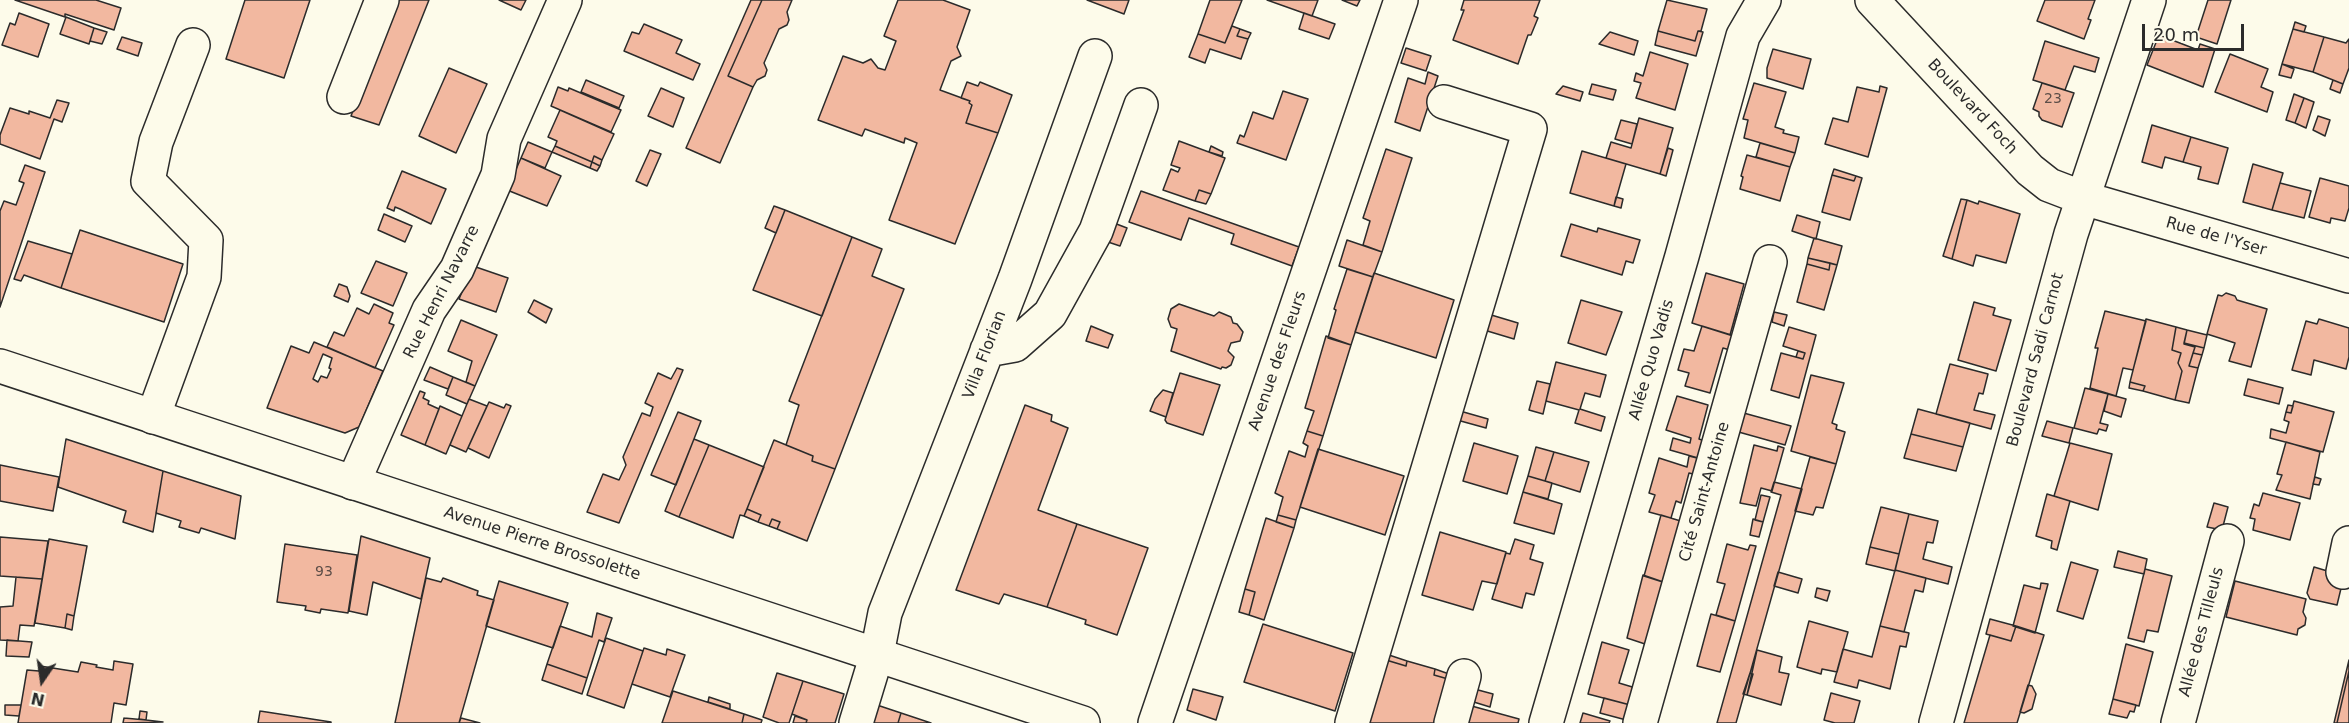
<!DOCTYPE html>
<html>
<head>
<meta charset="utf-8">
<style>
	body { margin:0 }
	#map { position:relative; width:2349px; height:723px; overflow:hidden; background:#fdfbea; font-family:"DejaVu Sans",sans-serif }
	canvas { display:block }
	.north { position:absolute; left:12px; top:651px; width:60px; height:60px; -webkit-text-stroke:4px #fdfbea; paint-order:stroke; rotate:193deg; font-size:16px; font-weight:700; line-height:24px; text-align:center; color:#2b2b2b }
	.north::after { content:''; display:block; margin:auto; width:21px; height:27px; background:#2b2b2b; clip-path:polygon(50% 0,100% 100%,50% 72%,0 100%) }
	.scale { position:absolute; left:2142px; top:24px; width:102px; height:27px; box-sizing:border-box; border:3px solid #2b2b2b; border-top:0; padding-left:8px; font-size:18px; line-height:21px; white-space:nowrap; color:#2b2b2b; -webkit-text-stroke:4px #fdfbea; paint-order:stroke }
</style>
</head>
<body>
<div id="map">
<canvas width="2349" height="723"></canvas>
<div class="north">N</div>
<div class="scale">20 m</div>
</div>
<script>
const ctx = document.querySelector('canvas').getContext('2d');
ctx.lineJoin = 'round';
function fill(path, color) { ctx.fillStyle = color; ctx.fill(path, 'evenodd'); }
const shape = rows => new Path2D(rows.map(r => 'M' + r).join(''));
function strokePath(path, color, width, dash) { ctx.strokeStyle = color; ctx.lineWidth = width; ctx.lineCap = dash ? 'butt' : 'round'; ctx.setLineDash(dash || []); ctx.stroke(path); }
function write(font, color, halo, rows, align = 'center') {
  ctx.font = font + ' "DejaVu Sans",sans-serif'; ctx.lineWidth = 4.5; ctx.setLineDash([]); ctx.textBaseline = 'middle'; ctx.strokeStyle = halo; ctx.fillStyle = color; for (const [text, x, y, turn = 0] of rows) {
    ctx.save(); ctx.translate(x, y); ctx.rotate((+turn || 0) * Math.PI / 180); ctx.textAlign = isNaN(turn) ? turn : align; if (halo) ctx.strokeText(text, 0, 0); ctx.fillText(text, 0, 0); ctx.restore();
  }
}
const building = shape([
	[15,0,96,0,121,8,114,30,65,14,65,17,15,0],
	[245,0,310,0,284,78,226,59,245,0],
	[396,0,429,0,379,125,351,116,396,0],
	[499,0,526,0,521,10,499,0],
	[751,0,762,0,728,76,753,87,720,163,686,148,751,0],
	[762,0,792,0,787,12,789,20,787,25,779,29,764,63,767,70,765,76,757,80,753,87,728,76,762,0],
	[898,0,943,0,970,10,957,47,961,56,951,61,940,90,970,101,969,103,972,105,966,123,998,133,955,244,889,220,917,143,905,138,904,143,865,129,862,136,818,120,843,56,863,63,871,59,878,68,885,70,896,41,884,36,898,0],
	[1087,0,1129,0,1124,14,1087,0],
	[1210,0,1242,0,1225,43,1198,34,1210,0],
	[1267,0,1318,0,1312,16,1267,0],
	[1342,0,1360,0,1357,6,1342,0],
	[1464,0,1540,0,1534,16,1538,18,1531,35,1528,35,1518,64,1453,40,1464,10,1461,10,1464,0],
	[1667,0,1707,9,1701,31,1698,31,1695,41,1658,31,1667,0],
	[2045,0,2095,0,2088,19,2091,20,2084,39,2037,21,2045,0],
	[2208,0,2231,0,2217,44,2196,37,2208,0],
	[19,13,49,24,38,57,2,45,10,23,15,25,19,13],
	[1304,13,1335,24,1329,39,1299,29,1304,13],
	[66,17,94,28,89,44,60,34,66,17],
	[2295,22,2306,26,2304,32,2293,29,2295,22],
	[644,24,682,40,676,53,700,64,693,80,624,51,632,32,639,34,644,24],
	[1232,26,1240,29,1237,36,1248,39,1241,59,1210,49,1205,63,1189,57,1198,34,1225,43,1232,26],
	[94,28,107,32,102,44,90,41,94,28],
	[1240,29,1251,33,1248,39,1237,36,1240,29],
	[2293,29,2324,37,2313,72,2282,64,2293,29],
	[1658,31,1695,41,1698,31,1703,32,1696,56,1655,45,1658,31],
	[1610,32,1638,41,1634,55,1599,44,1610,32],
	[2159,35,2198,50,2200,44,2215,49,2203,87,2147,65,2159,35],
	[122,37,142,43,138,56,117,49,122,37],
	[2324,37,2346,43,2349,39,2349,68,2343,84,2313,72,2324,37],
	[2045,41,2099,58,2095,72,2074,66,2065,90,2033,80,2045,41],
	[1406,48,1431,56,1426,71,1401,63,1406,48],
	[1773,49,1811,59,1803,89,1767,78,1767,68,1773,49],
	[1650,52,1688,64,1675,110,1636,98,1641,83,1634,81,1636,73,1643,76,1650,52],
	[2230,54,2268,69,2261,87,2273,92,2267,112,2215,92,2230,54],
	[2282,64,2294,69,2291,78,2279,75,2282,64],
	[449,68,487,84,456,153,419,136,449,68],
	[1428,72,1438,76,1420,131,1395,122,1408,78,1425,84,1428,72],
	[586,80,624,96,619,108,581,92,586,80],
	[2333,80,2343,84,2340,93,2330,89,2333,80],
	[967,82,978,86,980,82,1012,95,998,133,966,123,972,105,969,103,970,101,961,98,967,82],
	[1754,83,1786,92,1775,127,1784,130,1783,133,1799,137,1795,153,1744,138,1748,120,1743,119,1754,83],
	[2042,83,2074,93,2062,127,2042,120,2039,116,2039,112,2033,109,2042,83],
	[1592,84,1616,90,1613,100,1589,94,1592,84],
	[1563,86,1583,92,1580,101,1556,94,1563,86],
	[1880,86,1887,88,1868,157,1825,144,1833,118,1848,122,1857,87,1879,92,1880,86],
	[558,87,568,91,569,88,621,110,611,132,551,106,558,87],
	[661,88,684,98,673,127,648,116,661,88],
	[1283,91,1308,99,1286,160,1237,143,1240,135,1244,137,1253,112,1273,119,1283,91],
	[2294,94,2304,98,2295,123,2286,120,2294,94],
	[2304,98,2314,102,2306,128,2295,123,2304,98],
	[57,100,69,103,62,122,54,119,40,159,0,144,0,135,10,108,29,114,29,111,50,118,57,100],
	[560,110,614,134,602,160,594,156,592,162,555,146,557,141,548,137,560,110],
	[2318,116,2330,120,2325,136,2313,130,2318,116],
	[1639,118,1673,128,1660,174,1606,158,1611,142,1631,148,1639,118],
	[1621,120,1637,124,1632,144,1615,139,1621,120],
	[2152,125,2191,137,2183,162,2165,157,2162,168,2142,162,2152,125],
	[2191,137,2228,148,2218,184,2198,179,2201,167,2183,162,2191,137],
	[1179,141,1225,158,1211,194,1199,190,1195,201,1163,190,1171,169,1178,172,1180,168,1171,165,1179,141],
	[528,142,552,152,545,168,521,158,528,142],
	[1760,143,1795,153,1790,167,1756,157,1760,143],
	[555,146,592,162,590,168,552,152,555,146],
	[1211,146,1223,152,1222,156,1209,152,1211,146],
	[1668,148,1673,150,1666,176,1660,174,1668,148],
	[1386,149,1412,158,1382,252,1363,245,1370,221,1363,218,1386,149],
	[650,150,661,154,647,186,636,181,650,150],
	[1582,151,1626,164,1614,206,1570,193,1582,151],
	[1747,155,1790,167,1780,201,1740,189,1743,177,1741,176,1747,155],
	[594,156,602,160,600,166,592,162,594,156],
	[521,158,561,176,547,206,507,190,521,158],
	[592,162,600,166,597,171,590,168,592,162],
	[2253,164,2283,173,2272,210,2243,202,2253,164],
	[25,165,45,172,0,307,0,211,4,201,16,205,24,183,19,181,25,165],
	[1834,169,1856,176,1854,181,1832,175,1834,169],
	[402,171,446,189,431,224,400,209,395,207,394,211,387,208,402,171],
	[1832,175,1854,181,1856,176,1862,178,1850,220,1822,212,1832,175],
	[2320,178,2349,186,2349,208,2345,221,2331,218,2330,223,2309,217,2320,178],
	[2280,183,2311,191,2304,218,2272,210,2280,183],
	[1199,190,1211,194,1206,204,1195,201,1199,190],
	[1141,191,1299,247,1292,266,1231,244,1234,234,1189,218,1181,240,1129,222,1141,191],
	[1616,197,1623,199,1621,208,1614,206,1616,197],
	[1961,199,1967,200,1952,259,1943,256,1961,199],
	[1967,200,1978,204,1979,201,2020,214,2006,263,1976,255,1973,266,1952,259,1967,200],
	[774,206,785,210,776,233,765,228,774,206],
	[785,210,852,237,822,316,753,290,785,210],
	[384,214,412,226,405,242,378,230,384,214],
	[1797,215,1820,222,1816,239,1792,231,1797,215],
	[1106,220,1127,228,1120,246,1099,239,1106,220],
	[1571,224,1597,232,1598,228,1640,240,1633,263,1626,261,1622,275,1561,256,1571,224],
	[80,230,183,264,164,322,61,288,80,230],
	[852,237,882,249,872,276,904,289,835,469,812,461,813,456,786,445,799,405,789,401,852,237],
	[1814,238,1842,246,1837,265,1808,258,1814,238],
	[1347,240,1382,252,1373,277,1339,266,1347,240],
	[28,241,72,254,61,288,24,275,21,281,14,279,28,241],
	[1808,258,1830,263,1829,270,1807,264,1808,258],
	[376,261,407,273,393,306,361,293,376,261],
	[1830,263,1837,265,1824,310,1797,302,1807,264,1829,270,1830,263],
	[473,266,508,278,496,312,459,299,473,266],
	[1347,269,1373,277,1351,345,1328,338,1336,310,1334,309,1347,269],
	[1374,273,1454,300,1436,358,1355,332,1374,273],
	[1706,273,1744,284,1730,335,1692,323,1706,273],
	[339,284,347,287,350,296,348,302,334,296,339,284],
	[2226,293,2235,296,2237,300,2267,309,2251,367,2229,361,2235,343,2207,334,2218,295,2222,296,2226,293],
	[534,300,552,309,546,323,528,312,534,300],
	[1581,300,1622,312,1606,355,1568,343,1581,300],
	[1974,302,1995,308,1993,315,2011,320,1996,371,1958,360,1974,302],
	[374,304,393,313,389,323,394,325,375,368,327,347,334,332,344,336,357,308,369,314,374,304],
	[1179,304,1214,316,1219,312,1231,317,1233,323,1237,324,1243,332,1240,341,1231,343,1228,351,1234,357,1231,365,1226,368,1222,367,1221,369,1171,351,1177,329,1171,327,1168,319,1171,309,1179,304],
	[2105,311,2146,321,2133,370,2123,368,2116,396,2090,388,2098,348,2095,348,2105,311],
	[1774,312,1787,315,1784,326,1772,322,1774,312],
	[1488,314,1518,323,1514,339,1484,330,1488,314],
	[1736,314,1740,315,1735,336,1730,335,1736,314],
	[2146,319,2176,327,2172,350,2181,353,2178,363,2182,371,2175,400,2143,391,2145,386,2130,382,2146,319],
	[2319,319,2349,328,2349,357,2346,369,2314,360,2311,375,2292,370,2306,321,2317,324,2319,319],
	[461,320,497,335,475,386,466,382,472,361,448,351,461,320],
	[1091,326,1113,335,1108,348,1086,341,1091,326],
	[1702,326,1741,338,1737,352,1723,348,1710,393,1685,386,1689,373,1678,370,1684,349,1694,351,1702,326],
	[1789,327,1816,335,1799,398,1771,390,1781,353,1803,359,1805,353,1783,346,1789,327],
	[2176,327,2187,330,2184,344,2195,347,2189,366,2198,368,2189,403,2175,400,2182,371,2178,363,2181,353,2172,350,2176,327],
	[2187,330,2207,335,2204,348,2184,343,2187,330],
	[1326,336,1351,345,1323,436,1307,431,1314,411,1305,408,1326,336],
	[314,342,383,371,359,427,345,433,267,408,291,346,309,353,314,342],
	[323,354,332,358,329,368,331,369,327,378,321,376,318,382,313,379,323,354],
	[2184,343,2204,348,2202,355,2193,353,2195,347,2184,344,2184,343],
	[1798,351,1805,353,1803,359,1796,357,1798,351],
	[2193,353,2202,355,2198,368,2189,366,2193,353],
	[1556,362,1606,375,1600,397,1585,393,1580,409,1605,417,1601,431,1575,423,1579,410,1546,401,1556,362],
	[1950,364,1988,374,1983,394,1979,393,1974,410,1995,415,1991,429,1936,414,1950,364],
	[430,367,453,377,448,389,424,380,430,367],
	[677,368,683,370,619,523,587,512,603,474,619,480,626,465,623,457,642,413,650,416,653,407,645,403,658,373,671,379,677,368],
	[1180,373,1220,385,1203,435,1167,423,1165,420,1180,373],
	[1811,375,1844,383,1832,423,1837,425,1836,429,1845,432,1836,464,1791,451,1811,375],
	[453,377,475,386,467,404,446,395,453,377],
	[2248,379,2283,388,2279,404,2244,395,2248,379],
	[1537,381,1550,384,1543,414,1529,410,1537,381],
	[2130,382,2145,386,2143,391,2129,388,2130,382],
	[2085,388,2108,394,2100,423,2108,425,2106,431,2099,429,2097,434,2074,428,2085,388],
	[1163,390,1173,393,1166,417,1150,411,1155,399,1163,390],
	[420,391,425,393,423,398,429,401,428,404,439,409,425,445,401,435,420,391],
	[2108,394,2126,399,2121,417,2104,411,2108,394],
	[1677,396,1708,405,1699,439,1710,443,1705,460,1670,450,1673,438,1690,443,1691,438,1666,430,1677,396],
	[469,399,487,406,466,452,450,445,469,399],
	[2294,401,2334,412,2323,452,2270,438,2271,429,2286,433,2289,422,2284,420,2286,412,2291,413,2294,401],
	[489,402,504,408,506,404,511,406,489,458,468,448,489,402],
	[1025,405,1052,415,1051,421,1068,428,1038,510,1077,524,1047,607,1004,594,999,604,956,590,1025,405],
	[2288,405,2293,406,2291,413,2286,412,2288,405],
	[440,406,462,416,446,454,425,445,440,406],
	[1918,409,1970,423,1963,447,1911,434,1918,409],
	[1460,411,1488,419,1486,428,1457,420,1460,411],
	[678,412,701,421,676,485,651,475,678,412],
	[1740,412,1791,426,1785,445,1735,431,1740,412],
	[2047,421,2073,428,2069,443,2042,436,2047,421],
	[1307,431,1323,436,1296,520,1278,515,1283,497,1275,493,1289,451,1305,457,1308,446,1303,443,1307,431],
	[1911,434,1963,447,1956,471,1904,458,1911,434],
	[66,439,163,471,153,532,123,522,126,511,58,487,66,439],
	[694,439,709,445,679,517,665,511,694,439],
	[774,440,813,456,812,461,835,469,807,541,777,529,780,522,772,519,769,526,758,522,761,515,747,509,774,440],
	[2286,442,2320,452,2310,499,2276,490,2282,475,2277,474,2286,442],
	[1474,443,1518,456,1507,494,1463,481,1474,443],
	[2070,443,2112,454,2098,510,2054,496,2070,443],
	[709,445,764,467,744,516,740,515,733,538,679,517,709,445],
	[1754,445,1777,451,1778,446,1784,448,1772,491,1761,488,1756,506,1740,503,1754,445],
	[1536,447,1554,452,1545,481,1528,476,1536,447],
	[1318,449,1404,476,1385,535,1300,507,1318,449],
	[1554,452,1589,462,1580,492,1545,481,1554,452],
	[1689,456,1705,460,1701,476,1689,473,1681,503,1676,501,1671,518,1649,512,1655,495,1649,493,1659,458,1687,467,1689,456],
	[1810,457,1836,464,1823,508,1816,507,1813,515,1795,511,1810,457],
	[0,465,59,477,53,511,0,501,0,465],
	[163,471,241,496,235,539,201,528,199,533,179,527,181,521,156,513,163,471],
	[1528,476,1552,483,1548,499,1523,492,1528,476],
	[2315,477,2321,479,2319,485,2313,484,2315,477],
	[1774,482,1802,489,1736,723,1717,723,1781,495,1771,492,1774,482],
	[1523,492,1562,504,1554,534,1514,523,1523,492],
	[2263,493,2300,503,2290,540,2253,530,2255,519,2250,518,2254,504,2259,506,2263,493],
	[2047,494,2070,501,2057,550,2051,548,2052,541,2036,536,2047,494],
	[1761,495,1770,497,1763,522,1755,520,1761,495],
	[2214,503,2228,507,2222,530,2207,527,2214,503],
	[1881,507,1909,514,1899,554,1870,547,1881,507],
	[747,509,761,515,758,522,744,516,747,509],
	[1909,514,1938,521,1933,543,1927,542,1923,559,1952,567,1948,584,1895,570,1909,514],
	[1278,515,1296,520,1294,528,1276,522,1278,515],
	[1661,515,1687,523,1669,584,1644,576,1661,515],
	[1266,518,1294,528,1264,620,1249,615,1255,592,1245,589,1266,518],
	[772,519,780,522,777,529,769,526,772,519],
	[1753,519,1763,522,1759,537,1750,535,1753,519],
	[1077,524,1148,548,1117,635,1085,624,1086,620,1047,607,1077,524],
	[1440,532,1506,552,1497,584,1482,581,1473,610,1422,595,1440,532],
	[361,536,430,558,421,599,373,582,367,615,349,611,361,536],
	[0,537,48,541,42,579,0,576,0,537],
	[49,539,87,546,74,616,67,614,65,628,35,623,49,539],
	[1515,539,1534,545,1530,559,1543,563,1534,595,1526,593,1522,608,1492,599,1506,553,1510,554,1515,539],
	[285,544,357,555,348,613,321,609,320,613,305,610,306,606,277,602,285,544],
	[1727,544,1748,550,1750,545,1756,546,1735,621,1716,615,1725,584,1717,582,1727,544],
	[1870,547,1899,554,1895,571,1866,564,1870,547],
	[2118,551,2147,559,2144,574,2114,567,2118,551],
	[2071,562,2098,570,2083,619,2057,611,2071,562],
	[2314,567,2344,576,2337,605,2310,599,2307,593,2314,567],
	[2145,569,2172,576,2158,632,2147,630,2144,642,2128,638,2145,569],
	[1895,570,1926,578,1923,592,1915,590,1904,632,1880,626,1895,570],
	[1778,572,1802,579,1798,593,1774,586,1778,572],
	[1643,575,1669,584,1651,646,1627,638,1643,575],
	[16,577,42,579,34,626,20,625,18,641,0,640,0,607,13,606,16,577],
	[426,578,441,582,443,578,478,591,477,595,494,600,459,723,395,723,426,578],
	[499,581,568,603,553,648,486,626,499,581],
	[2235,581,2306,599,2303,612,2306,618,2305,625,2298,629,2297,635,2226,617,2235,581],
	[2041,583,2048,584,2035,633,2013,626,2024,585,2040,589,2041,583],
	[1817,588,1830,591,1827,601,1815,597,1817,588],
	[1245,589,1255,592,1249,615,1239,612,1245,589],
	[597,613,612,618,604,642,599,640,587,678,547,664,560,626,592,637,597,613],
	[67,614,74,616,72,630,65,628,67,614],
	[1711,614,1735,621,1720,672,1697,666,1711,614],
	[1990,619,2016,626,2011,641,1986,634,1990,619],
	[1809,621,1848,632,1837,672,1822,669,1821,674,1797,667,1809,621],
	[1263,624,1353,653,1335,711,1244,682,1263,624],
	[1880,626,1909,633,1906,647,1900,646,1890,689,1859,680,1857,688,1834,682,1843,649,1872,657,1880,626],
	[2016,626,2044,635,2017,723,1964,723,1990,635,2011,641,2016,626],
	[606,638,643,651,624,708,587,695,606,638],
	[7,640,32,642,29,657,6,656,7,640],
	[1602,642,1629,650,1619,683,1639,689,1634,706,1588,694,1602,642],
	[2126,644,2153,652,2139,706,2113,699,2126,644],
	[644,648,666,655,667,649,685,655,670,697,632,684,644,648],
	[1757,650,1782,657,1779,672,1789,674,1781,705,1747,695,1757,650],
	[1389,655,1407,661,1406,666,1386,660,1389,655],
	[1386,660,1406,666,1407,661,1435,669,1434,675,1448,679,1435,723,1369,723,1386,660],
	[2349,660,2349,671,2337,723,2334,723,2349,660],
	[114,661,133,664,126,705,114,703,111,723,18,723,27,670,39,671,40,666,78,672,81,662,97,665,96,667,113,670,114,661],
	[547,664,587,678,582,694,542,680,547,664],
	[1435,669,1449,674,1448,679,1434,675,1435,669],
	[2349,671,2349,723,2337,723,2349,671],
	[777,673,803,681,789,723,779,723,763,717,777,673],
	[1750,673,1753,674,1747,695,1743,694,1750,673],
	[803,681,844,694,835,723,806,723,807,720,792,714,803,681],
	[2028,685,2032,686,2036,694,2032,709,2024,713,2020,712,2028,685],
	[1467,687,1493,694,1490,707,1464,699,1467,687],
	[1193,689,1223,697,1216,720,1187,710,1193,689],
	[673,691,744,714,742,723,662,723,673,691],
	[1831,693,1860,701,1854,723,1835,723,1824,720,1831,693],
	[709,697,730,704,730,709,708,702,709,697],
	[1604,698,1634,706,1630,721,1600,713,1604,698],
	[2113,699,2136,705,2134,712,2130,711,2127,718,2109,714,2113,699],
	[5,705,21,705,19,716,5,715,5,705],
	[877,705,901,713,898,723,872,723,877,705],
	[1468,705,1519,719,1518,723,1463,723,1468,705],
	[140,711,147,712,146,720,139,719,140,711],
	[260,711,331,722,331,723,258,723,260,711],
	[901,713,931,723,898,723,901,713],
	[1583,713,1610,721,1609,723,1580,723,1583,713],
	[744,714,762,720,761,723,742,723,744,714],
	[795,716,807,720,806,723,793,723,795,716],
	[124,718,146,720,163,722,123,723,124,718],
	[461,718,480,723,459,723,461,718]
]);
fill(building, '#f2b8a0');
strokePath(building, '#2b2b2b', 1.5);
const minor = shape([
	[1872,0,2030,170,2049,185,2083,198,2349,276],
	[344,97,382,0],
	[987,350,1015,345,1050,314,1096,231,1141,105],
	[153,417,204,277,206,240,148,181,156,142,193,45],
	[353,483,429,310,457,269,498,175,504,139,565,0],
	[2343,572,2349,543],
	[856,723,877,654,885,613,1015,279,1095,56],
	[1155,723,1401,0],
	[1352,723,1530,129,1444,102],
	[1451,723,1464,676],
	[1546,723,1682,256,1743,36,1764,0],
	[1640,723,1770,262],
	[1936,723,2071,234,2149,0],
	[2178,723,2227,541]
]);
const major = shape([
	[0,366,1083,723]
]);
strokePath(minor, '#2b2b2b', 36);
strokePath(major, '#2b2b2b', 36);
strokePath(minor, '#fdfbea', 33);
strokePath(major, '#fdfbea', 33);
write('14px', '#5d4e48', null, [
	["23",2053,99],
	["93",324,572]
]);
write('16px', '#2b2b2b', '#fdfbea', [
	["Boulevard Foch",1972,107,47],
	["Rue de l'Yser",2216,237,16],
	["Rue Henri Navarre",442,292,-63],
	["Villa Florian",985,355,-69],
	["Allée Quo Vadis",1652,360,-74],
	["Boulevard Sadi Carnot",2036,360,-75],
	["Avenue des Fleurs",1278,361,-71],
	["Cité Saint-Antoine",1705,492,-74],
	["Avenue Pierre Brossolette",542,544,18],
	["Allée des Tilleuls",2202,632,-75]
]);
</script>
</body>
</html>
